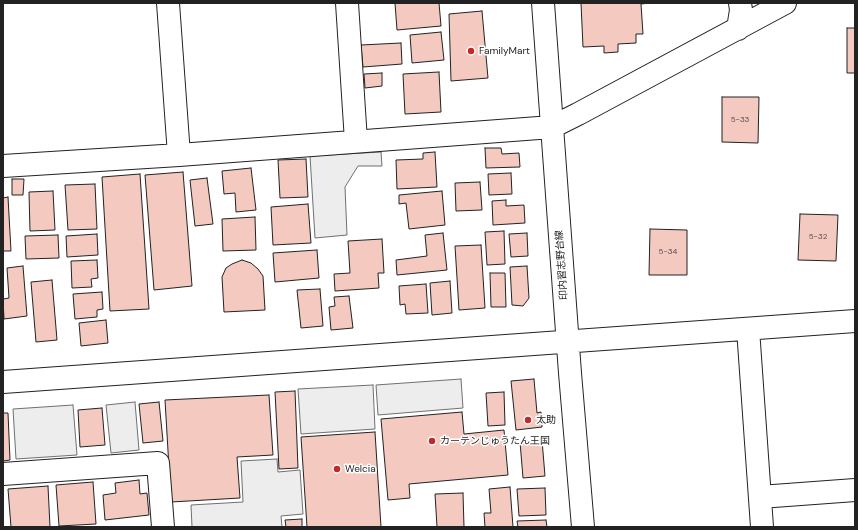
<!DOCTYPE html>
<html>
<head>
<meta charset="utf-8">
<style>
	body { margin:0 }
	#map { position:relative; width:858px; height:530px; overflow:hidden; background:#fff; font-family:"DM Sans",sans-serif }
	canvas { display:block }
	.frame { position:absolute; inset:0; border:4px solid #222; pointer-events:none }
</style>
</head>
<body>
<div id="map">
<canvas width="858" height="530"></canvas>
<div class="frame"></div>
</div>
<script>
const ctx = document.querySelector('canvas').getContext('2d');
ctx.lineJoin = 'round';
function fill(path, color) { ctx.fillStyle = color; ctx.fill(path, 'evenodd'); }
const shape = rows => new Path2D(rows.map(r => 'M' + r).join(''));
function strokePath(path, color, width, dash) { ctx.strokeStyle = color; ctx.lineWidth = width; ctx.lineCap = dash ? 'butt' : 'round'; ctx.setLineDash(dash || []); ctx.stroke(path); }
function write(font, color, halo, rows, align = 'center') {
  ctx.font = font + ' "DM Sans","Noto Sans JP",sans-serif'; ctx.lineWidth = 3; ctx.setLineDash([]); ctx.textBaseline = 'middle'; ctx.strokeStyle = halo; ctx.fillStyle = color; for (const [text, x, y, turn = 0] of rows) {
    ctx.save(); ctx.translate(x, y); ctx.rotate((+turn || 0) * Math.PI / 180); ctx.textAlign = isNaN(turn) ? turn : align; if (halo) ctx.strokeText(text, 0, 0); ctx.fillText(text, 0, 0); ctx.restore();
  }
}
const parking = shape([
	[381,152,382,166,358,166,345,187,347,235,315,238,310,156,381,152],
	[461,379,463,408,378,415,376,385,461,379],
	[373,385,375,429,301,434,298,389,373,385],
	[135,402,139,450,111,453,106,405,135,402],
	[73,405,77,455,16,459,13,409,73,405],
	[277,459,278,472,300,470,303,514,281,516,282,527,192,527,191,505,243,502,241,461,277,459]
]);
fill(parking, '#ededed');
strokePath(parking, '#6f6f6f', 1);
const building = shape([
	[395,3,439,3,441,26,397,30,395,3],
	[581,3,650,3,641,4,643,34,636,34,636,43,618,44,618,52,604,53,604,46,583,47,581,3],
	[482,11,488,78,451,81,449,14,482,11],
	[847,28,855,28,855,73,847,73,847,28],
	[441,32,444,60,412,63,410,35,441,32],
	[401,43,402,64,363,67,361,45,401,43],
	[439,72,441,112,405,114,403,74,439,72],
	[382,73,382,86,365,88,364,74,382,73],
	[722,97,759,97,758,143,722,142,722,97],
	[485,148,501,148,502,154,519,153,520,167,486,168,485,148],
	[435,152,437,187,397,189,396,160,423,159,423,153,435,152],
	[306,159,308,197,280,198,278,160,306,159],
	[251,168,256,210,236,212,235,193,224,194,222,171,251,168],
	[183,172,192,286,154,290,145,175,183,172],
	[511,173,512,194,489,195,488,174,511,173],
	[140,174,149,309,110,311,102,177,140,174],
	[207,178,213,224,195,226,190,180,207,178],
	[12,179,24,179,23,195,12,195,12,179],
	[480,182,482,210,456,211,455,183,480,182],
	[95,184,97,229,68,230,65,185,95,184],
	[53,191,55,230,30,231,29,192,53,191],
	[442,191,445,225,409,229,406,203,399,204,399,195,442,191],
	[8,197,11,251,3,251,3,198,8,197],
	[506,200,506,206,524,205,525,223,493,225,492,201,506,200],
	[308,204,311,243,273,245,271,207,308,204],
	[800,214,838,215,836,261,798,260,800,214],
	[255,217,256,250,223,251,222,219,255,217],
	[650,229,687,230,687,275,649,275,650,229],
	[504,231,505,264,487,265,485,232,504,231],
	[443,233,447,270,397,275,396,260,427,256,425,235,443,233],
	[527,233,528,256,511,257,509,234,527,233],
	[97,234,98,255,67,257,66,236,97,234],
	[58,235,59,258,26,259,25,236,58,235],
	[382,239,384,273,378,273,379,288,335,291,334,274,350,273,348,241,382,239],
	[481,245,485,308,459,310,455,246,481,245],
	[317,250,319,278,275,282,273,253,317,250],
	[97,260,98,278,91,279,92,287,72,288,71,261,97,260],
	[242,260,251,263,258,269,263,276,265,310,224,312,222,277,226,268,232,264,242,260],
	[23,266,27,316,4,319,3,299,9,298,7,268,23,266],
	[527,266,529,298,523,306,512,305,510,267,527,266],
	[490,273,505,273,506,307,491,307,490,273],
	[52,280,57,340,36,342,31,282,52,280],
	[450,281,452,313,432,315,430,283,450,281],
	[426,284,428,313,406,314,405,304,400,305,399,286,426,284],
	[320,289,323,326,301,328,297,290,320,289],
	[102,292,103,309,97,310,97,317,75,319,73,294,102,292],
	[349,296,353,328,331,330,329,307,335,306,334,297,349,296],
	[106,320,108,343,81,346,79,323,106,320],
	[534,379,537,413,541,412,542,427,516,430,511,381,534,379],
	[295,391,298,468,279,469,275,392,295,391],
	[504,392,505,425,488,426,486,393,504,392],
	[269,395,273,455,237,457,240,498,171,502,165,400,269,395],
	[159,402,163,441,143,443,139,404,159,402],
	[102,408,105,445,80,447,78,410,102,408],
	[462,412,464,434,504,430,508,475,409,484,410,498,388,500,381,419,462,412],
	[3,413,8,413,10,460,3,461,3,413],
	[375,432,381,527,307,527,301,437,375,432],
	[542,440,545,476,523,478,520,442,542,440],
	[139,480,140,494,147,493,149,515,105,520,103,495,116,493,115,483,139,480],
	[93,482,96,524,59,526,56,485,93,482],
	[48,486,50,527,11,527,8,489,48,486],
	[510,487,513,527,485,527,484,513,491,513,489,489,510,487],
	[545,488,546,515,519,516,517,489,545,488],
	[463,493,464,527,437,527,435,494,463,493],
	[302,519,302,527,286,527,285,520,302,519],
	[546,520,547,527,518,527,517,521,546,520]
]);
fill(building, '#f3c9c0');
strokePath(building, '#222', 1);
const minor = shape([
	[168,3,179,155],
	[347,3,356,141],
	[543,3,570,373,583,527],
	[738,29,741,10,740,3],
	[3,166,179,155,552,127,578,114,785,3],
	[748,329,762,527],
	[3,382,855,321],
	[3,474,158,463,163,527],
	[760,497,855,490]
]);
strokePath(minor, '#222', 24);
strokePath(minor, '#fff', 22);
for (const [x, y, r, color] of [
	[471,51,4,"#c62828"],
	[528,420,4,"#c62828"],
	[432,441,4,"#c62828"],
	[337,469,4,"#c62828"]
]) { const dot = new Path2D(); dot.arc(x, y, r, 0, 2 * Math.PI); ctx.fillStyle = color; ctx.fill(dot); strokePath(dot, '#fff', 1.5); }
write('8px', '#564c4a', null, [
	["5-33",740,120],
	["5-32",818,237],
	["5-34",668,252]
]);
write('10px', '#222', '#fff', [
	["FamilyMart",479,51],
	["太助",536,420],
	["カーテンじゅうたん王国",440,441],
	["Welcia",345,469]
], 'left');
write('10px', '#222', '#fff', [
	["印内習志野台線",562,265,-94]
]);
</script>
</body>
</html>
